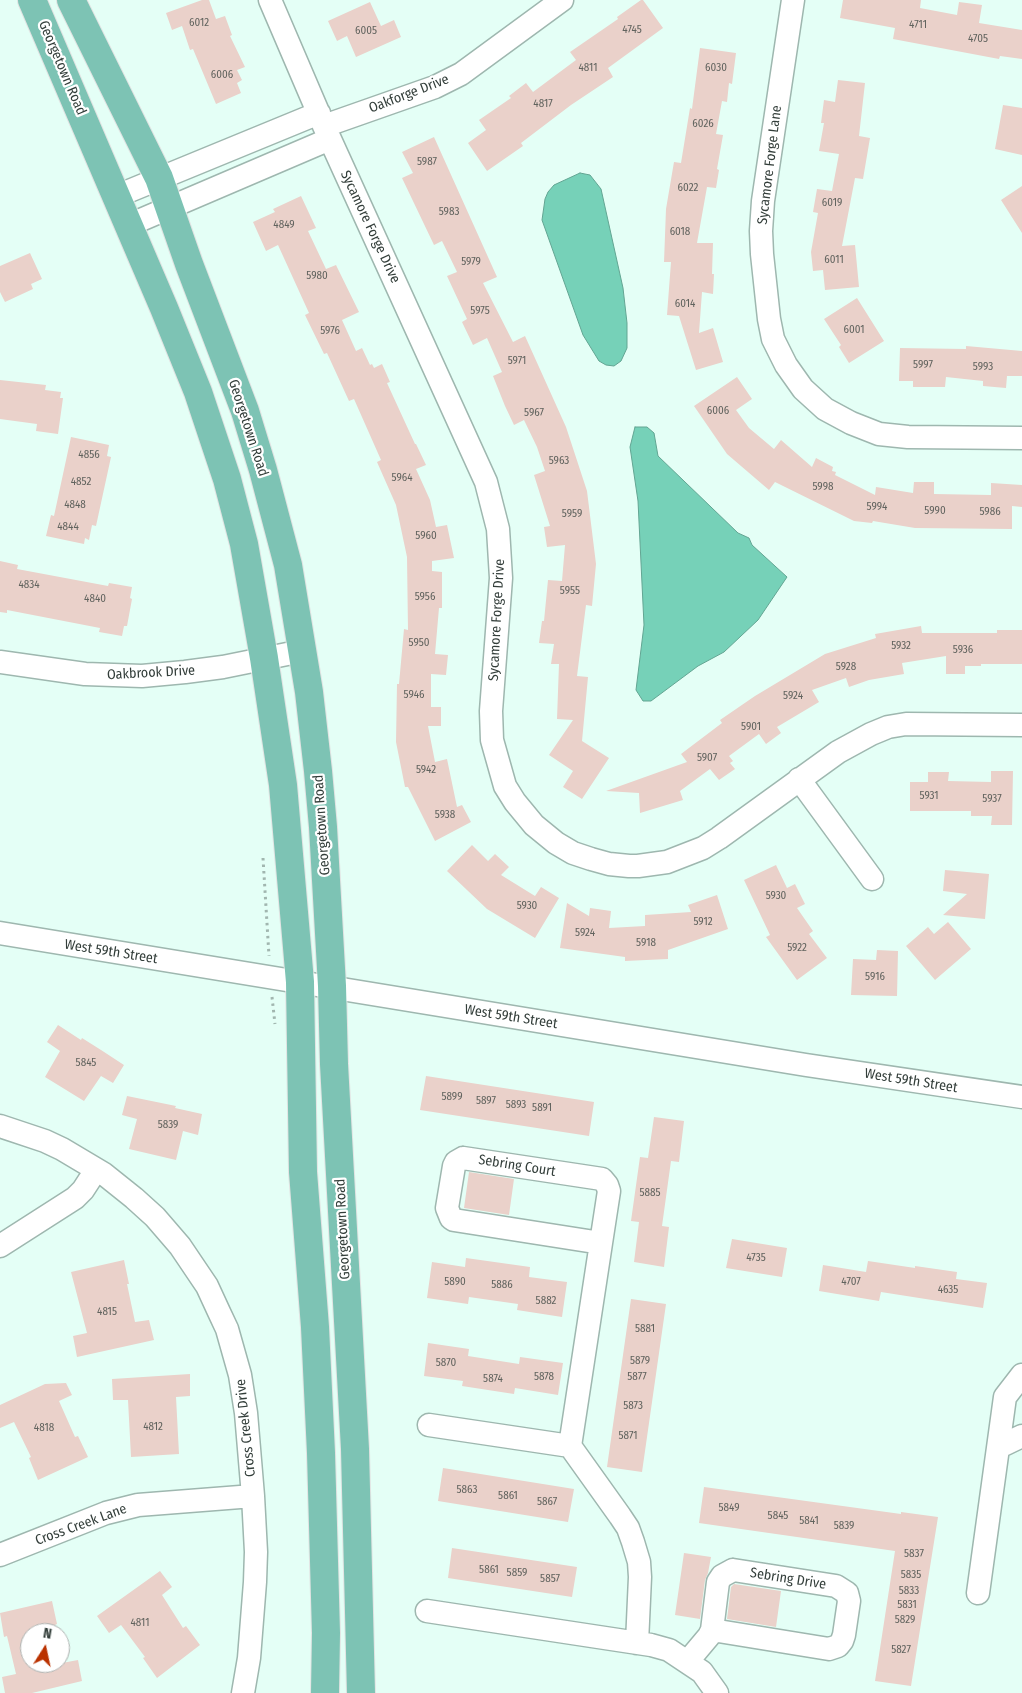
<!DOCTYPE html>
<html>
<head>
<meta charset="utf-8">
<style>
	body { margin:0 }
	#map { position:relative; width:1022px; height:1693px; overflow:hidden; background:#e4fff6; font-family:"Fira Sans Condensed",sans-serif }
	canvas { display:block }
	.north { position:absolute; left:20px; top:1623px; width:50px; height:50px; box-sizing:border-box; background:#fff; border:1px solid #adb2b0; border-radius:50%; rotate:10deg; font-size:14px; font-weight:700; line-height:20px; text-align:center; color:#333e3a }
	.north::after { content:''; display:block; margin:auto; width:18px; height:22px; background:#ba3200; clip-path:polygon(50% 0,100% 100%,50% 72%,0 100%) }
</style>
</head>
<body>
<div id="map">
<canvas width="1022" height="1693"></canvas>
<div class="north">N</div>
</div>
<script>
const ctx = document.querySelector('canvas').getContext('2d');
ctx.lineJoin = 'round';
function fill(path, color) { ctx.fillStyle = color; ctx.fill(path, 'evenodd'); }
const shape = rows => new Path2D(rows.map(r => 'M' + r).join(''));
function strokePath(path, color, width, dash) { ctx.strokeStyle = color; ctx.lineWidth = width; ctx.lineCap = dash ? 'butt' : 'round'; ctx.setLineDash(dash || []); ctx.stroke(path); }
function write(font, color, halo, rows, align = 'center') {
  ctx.font = font + ' "Fira Sans Condensed",sans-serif'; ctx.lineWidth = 4.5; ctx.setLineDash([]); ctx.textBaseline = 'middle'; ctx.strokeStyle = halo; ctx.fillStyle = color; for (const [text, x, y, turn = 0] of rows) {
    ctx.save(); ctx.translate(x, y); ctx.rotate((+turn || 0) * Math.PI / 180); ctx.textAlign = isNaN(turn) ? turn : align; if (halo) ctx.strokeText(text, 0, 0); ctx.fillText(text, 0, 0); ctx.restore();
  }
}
const water = shape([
	[580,173,590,175,601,189,623,288,627,323,627,348,621,361,614,366,606,365,599,361,583,335,542,220,545,199,548,192,554,185,580,173],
	[635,427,647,427,654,433,658,456,738,533,749,538,752,545,787,577,758,620,724,652,698,666,651,701,643,701,636,690,644,625,638,501,630,447,635,427]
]);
fill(water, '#76d1b8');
strokePath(water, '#62a592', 1);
fill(shape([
	[202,0,209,0,216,19,225,16,232,35,230,36,245,67,237,70,242,80,237,83,241,93,216,104,193,49,190,50,182,26,172,30,166,13],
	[641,0,643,0,663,28,608,68,613,77,571,105,521,143,523,146,487,171,468,143,486,130,479,120,511,98,509,96,526,83,533,92,576,60,570,52,618,19,617,17],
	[843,0,921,0,920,8,957,15,959,2,982,5,979,23,1022,30,1022,59,1000,56,999,59,893,39,895,28,840,18],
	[370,2,381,26,394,20,401,37,356,57,347,36,337,41,328,21],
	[700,48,736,53,732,84,729,83,727,102,722,101,716,134,723,135,717,169,719,170,716,188,707,187,697,243,713,243,712,274,714,274,713,294,702,292,699,333,713,328,723,362,696,370,679,316,667,315,671,262,664,262,666,209,674,162,681,163,690,108,692,109],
	[838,80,865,83,859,136,870,138,863,179,855,178,842,246,855,245,859,287,825,290,823,270,813,271,811,252,818,213,813,212,817,189,832,191,839,154,819,151,824,123,821,123,824,100,835,102],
	[1003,105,1022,108,1022,155,995,149],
	[434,137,497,277,483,283,513,342,525,336,566,427,587,491,596,564,592,606,586,605,577,676,588,677,582,741,609,758,582,799,563,787,573,771,549,755,573,720,557,719,559,664,551,664,554,644,539,643,542,621,544,621,548,580,562,581,565,545,547,547,544,527,550,526,534,475,545,471,537,447,524,420,514,425,505,406,493,376,502,372,487,338,473,345,462,322,467,319,447,276,457,272,442,241,434,245,402,178,413,173,402,152],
	[1022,186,1022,233,1001,200],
	[301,196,316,228,308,231,326,269,336,265,359,312,342,320,356,351,362,348,370,365,372,364,374,368,382,364,390,382,387,383,415,444,416,444,426,465,416,469,430,500,436,527,447,525,454,558,432,561,432,571,442,572,442,608,439,608,435,654,448,655,446,675,431,674,431,707,441,707,441,726,428,726,435,762,447,759,457,807,462,805,471,822,435,841,408,787,405,787,396,742,397,684,399,684,404,629,408,630,407,557,396,505,377,462,381,460,354,399,349,401,327,353,324,354,305,315,309,313,278,245,266,251,253,222,275,212,273,209],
	[30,253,42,279,31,284,33,289,5,302,0,292,0,266],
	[857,298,884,341,849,363,839,347,841,345,824,319],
	[966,346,1022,351,1022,376,1007,376,1006,388,983,386,983,381,946,377,945,387,913,387,913,381,899,381,900,348,966,349],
	[737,377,752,399,736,410,749,428,774,449,781,440,812,467,816,458,833,467,832,471,836,472,835,475,875,495,876,487,913,493,914,482,934,482,934,494,991,495,991,483,1022,485,1022,507,1012,506,1012,529,915,528,873,521,872,523,854,521,775,482,769,490,727,454,694,406],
	[0,380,46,385,45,390,61,392,60,398,63,398,58,434,36,431,37,424,0,419],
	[71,437,109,445,107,456,111,457,96,526,92,525,89,540,85,538,84,544,46,536,51,515,54,516],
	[0,561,18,565,17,569,108,586,109,583,132,587,130,598,132,599,127,626,124,626,122,636,99,632,100,628,7,610,7,613,0,612],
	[921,626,922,633,997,633,997,630,1022,630,1022,664,981,664,981,666,965,666,965,674,946,674,946,656,902,663,904,674,869,680,849,687,846,678,812,690,819,702,777,727,781,733,766,744,759,734,729,756,733,761,730,763,735,769,719,780,710,769,680,791,683,800,640,813,639,793,606,791,687,762,681,754,722,723,720,720,755,696,825,654,876,638,875,634],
	[991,771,1013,771,1012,825,991,825,992,816,971,816,971,811,910,811,910,782,928,782,928,772,949,772,948,781,991,782],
	[472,845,488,861,495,854,509,867,501,875,535,896,541,887,559,898,535,938,487,909,447,871],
	[776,865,787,888,795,884,805,904,797,908,813,931,809,934,827,958,797,980,766,937,770,935,744,880],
	[945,870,989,874,985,919,943,915,967,894,943,891],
	[717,895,728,929,668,950,668,959,625,961,625,957,560,948,567,903,589,916,590,908,611,911,609,928,645,926,645,915,691,912,688,905],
	[948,922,971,949,935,980,906,946,928,927,934,934],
	[877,950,898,951,897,996,851,995,853,959,876,960],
	[58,1025,81,1040,82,1038,101,1050,124,1065,113,1083,101,1076,84,1101,45,1077,60,1051,47,1042],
	[426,1076,594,1102,589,1136,420,1110],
	[127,1096,176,1106,175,1108,202,1114,198,1135,183,1131,176,1160,129,1149,137,1119,122,1115],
	[654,1117,684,1121,679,1162,671,1161,662,1226,669,1227,664,1267,634,1262,639,1222,631,1221,640,1157,648,1158],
	[469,1172,514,1179,509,1215,464,1208],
	[732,1239,787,1248,782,1277,726,1268],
	[466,1258,530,1267,529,1277,567,1282,562,1317,517,1310,518,1304,469,1297,468,1304,427,1298,432,1262,465,1267],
	[124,1260,129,1284,127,1284,135,1322,149,1320,154,1340,77,1357,73,1336,87,1333,71,1272],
	[868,1261,915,1268,915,1266,957,1272,956,1279,987,1283,983,1308,881,1292,879,1301,819,1291,823,1265,866,1272],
	[631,1299,666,1304,642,1472,607,1467],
	[428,1343,469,1349,468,1356,519,1364,520,1357,563,1363,558,1395,515,1388,514,1394,462,1386,463,1381,424,1376],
	[190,1374,190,1396,176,1397,179,1454,131,1457,128,1400,113,1400,112,1379],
	[66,1383,72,1395,59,1401,75,1437,78,1436,88,1457,38,1480,29,1458,31,1457,14,1422,0,1428,0,1405,45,1384],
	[443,1468,574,1489,568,1522,438,1501],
	[704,1487,901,1514,901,1512,938,1517,911,1686,875,1681,895,1551,699,1523],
	[452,1548,577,1567,572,1597,448,1578],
	[684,1553,711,1557,708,1573,705,1580,700,1619,675,1615],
	[160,1571,172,1587,162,1595,183,1628,186,1626,200,1645,157,1678,143,1658,145,1657,121,1625,109,1633,97,1616],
	[734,1584,781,1591,776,1627,727,1619,731,1587],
	[52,1601,57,1624,55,1625,57,1633,30,1633,30,1663,60,1663,60,1650,62,1663,78,1660,82,1681,32,1693,5,1693,2,1677,16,1674,7,1636,4,1637,0,1613]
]), '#ead1ca');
const minor = shape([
	[270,0,324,126,486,482,498,529,501,578,491,711,492,740,505,786,515,802,534,825,556,843,573,853,591,859,609,864,629,866,638,866,667,862,703,848,719,838,838,752,871,734,888,727,906,724,1022,725],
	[793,0,763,201,761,231,762,254,769,319,773,339,786,365,803,389,825,409,851,423,879,434,908,437,1022,438],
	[324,126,435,87,461,74,562,0],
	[117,196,319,113],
	[129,225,330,139],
	[0,662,85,674,142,676,185,672,223,667,302,651],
	[799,779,872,879],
	[0,933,806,1065,1022,1097],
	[0,1126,45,1141,62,1149,104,1174,134,1198,155,1217,180,1246,207,1286,219,1312,227,1329,240,1375,246,1413,253,1496,256,1552,255,1582,249,1658,243,1693],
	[463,1158,602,1179,607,1185,609,1191,601,1243,454,1220,451,1218,447,1208,454,1166,456,1162,463,1158],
	[0,1246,75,1198,83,1190,96,1170],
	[429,1425,570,1446,620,1516,628,1528,633,1542,639,1562,640,1577,637,1643],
	[570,1446,601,1243],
	[999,1447,1022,1436],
	[0,1555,106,1513,138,1505,253,1496],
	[733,1570,836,1586,847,1593,849,1601,844,1635,842,1641,838,1646,829,1649,712,1630,718,1582,722,1576,733,1570],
	[978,1593,1005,1397,1022,1375],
	[427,1611,651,1645,669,1650,702,1672,717,1693],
	[688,1661,709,1636,712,1630]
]);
const major = shape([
	[32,0,164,308,198,392,227,479,244,544,264,658,283,785,300,982,303,1172,315,1327,321,1453,326,1633,325,1693],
	[71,0,159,178,189,264,245,411,263,470,288,565,309,692,318,771,323,827,332,986,334,1064,355,1449,361,1693]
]);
strokePath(minor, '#9eb7af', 25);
strokePath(major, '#e2e4e3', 30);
strokePath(shape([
	[263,858,269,956],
	[272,997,275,1024]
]), '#a1b6af', 3, [2.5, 4]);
strokePath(minor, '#fff', 22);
strokePath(major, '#7dc3b4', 28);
write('11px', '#61635e', null, [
	["6012",199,23],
	["4711",918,25],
	["4745",632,30],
	["6005",366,31],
	["4705",978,39],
	["4811",588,68],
	["6030",716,68],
	["6006",222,75],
	["4817",543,104],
	["6026",703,124],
	["5987",427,162],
	["6022",688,188],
	["6019",832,203],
	["5983",449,212],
	["4849",284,225],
	["6018",680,232],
	["6011",834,260],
	["5979",471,262],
	["5980",317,276],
	["6014",685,304],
	["5975",480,311],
	["6001",854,330],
	["5976",330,331],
	["5971",517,361],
	["5997",923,365],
	["5993",983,367],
	["6006",718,411],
	["5967",534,413],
	["4856",89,455],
	["5963",559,461],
	["5964",402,478],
	["4852",81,482],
	["5998",823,487],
	["4848",75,505],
	["5994",877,507],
	["5990",935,511],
	["5986",990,512],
	["5959",572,514],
	["4844",68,527],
	["5960",426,536],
	["4834",29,585],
	["5955",570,591],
	["5956",425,597],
	["4840",95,599],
	["5950",419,643],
	["5932",901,646],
	["5936",963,650],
	["5928",846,667],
	["5946",414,695],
	["5924",793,696],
	["5901",751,727],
	["5907",707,758],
	["5942",426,770],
	["5931",929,796],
	["5937",992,799],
	["5938",445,815],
	["5930",776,896],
	["5930",527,906],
	["5912",703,922],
	["5924",585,933],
	["5918",646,943],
	["5922",797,948],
	["5916",875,977],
	["5845",86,1063],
	["5899",452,1097],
	["5897",486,1101],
	["5893",516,1105],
	["5891",542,1108],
	["5839",168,1125],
	["5885",650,1193],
	["4735",756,1258],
	["5890",455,1282],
	["4707",851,1282],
	["5886",502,1285],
	["4635",948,1290],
	["5882",546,1301],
	["4815",107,1312],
	["5881",645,1329],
	["5879",640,1361],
	["5870",446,1363],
	["5878",544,1377],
	["5877",637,1377],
	["5874",493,1379],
	["5873",633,1406],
	["4812",153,1427],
	["4818",44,1428],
	["5871",628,1436],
	["5863",467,1490],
	["5861",508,1496],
	["5867",547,1502],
	["5849",729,1508],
	["5845",778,1516],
	["5841",809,1521],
	["5839",844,1526],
	["5837",914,1554],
	["5861",489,1570],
	["5859",517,1573],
	["5835",911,1575],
	["5857",550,1579],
	["5833",909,1591],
	["5831",907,1605],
	["5829",905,1620],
	["4811",140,1623],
	["5827",901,1650]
]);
write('14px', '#333e3a', '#fff', [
	["Georgetown Road",62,68,67],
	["Oakforge Drive",409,94,-21],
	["Sycamore Forge Lane",770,165,-83],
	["Sycamore Forge Drive",370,227,65],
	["Georgetown Road",248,428,72],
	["Sycamore Forge Drive",497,620,-87],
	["Oakbrook Drive",151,673,-3],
	["Georgetown Road",322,825,-94],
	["West 59th Street",111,952,9],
	["West 59th Street",511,1017,9],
	["West 59th Street",911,1081,9],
	["Sebring Court",517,1166,9],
	["Georgetown Road",343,1229,-93],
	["Cross Creek Drive",246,1428,-96],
	["Cross Creek Lane",81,1525,-20],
	["Sebring Drive",788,1579,9]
]);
</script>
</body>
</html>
